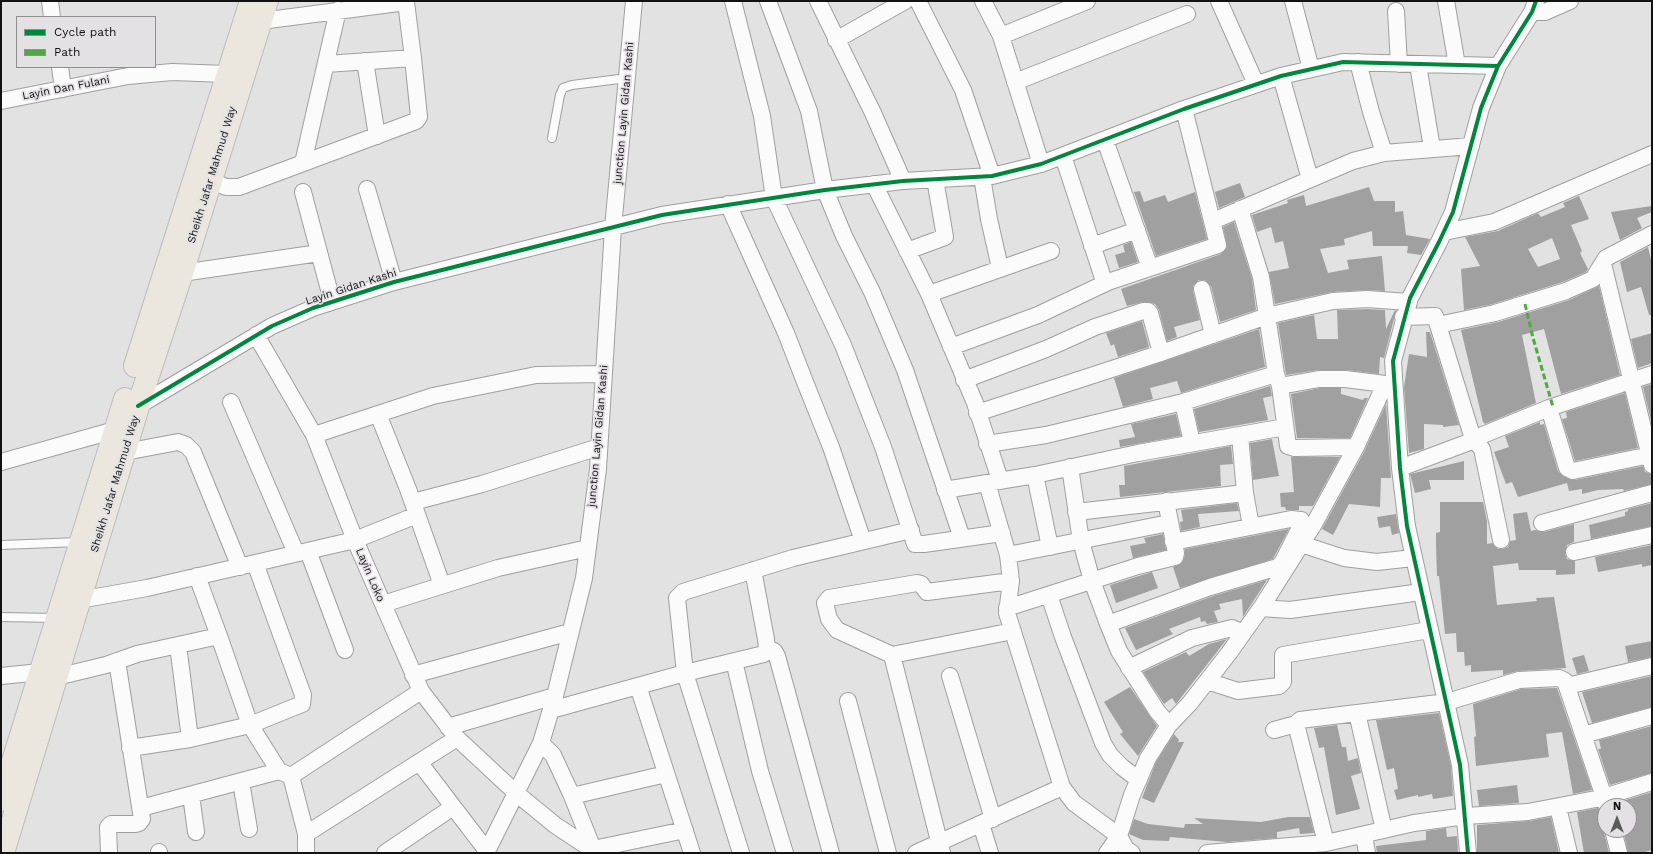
<!DOCTYPE html>
<html>
<head>
<meta charset="utf-8">
<style>
	body { margin:0 }
	#map { position:relative; width:1653px; height:854px; overflow:hidden; background:#e2e2e2; font-family:"Work Sans",sans-serif }
	canvas { display:block }
	.frame { position:absolute; inset:0; border:2px solid #131213; pointer-events:none }
	.legend { position:absolute; left:16px; top:16px; width:140px; height:52px; box-sizing:border-box; background:#e3e1e3; border:1px solid #908e90; margin:0; padding:5px 7px; list-style:none; font-size:12px; color:#131213 }
	.legend li { display:flex; align-items:center; gap:8px; height:20px }
	.legend b { width:20px; border:1px solid #908e90 }
	.north { position:absolute; left:1597px; top:798px; width:40px; height:40px; box-sizing:border-box; background:#e3e1e3; border:1px solid #908e90; border-radius:50%; rotate:0deg; font-size:11px; font-weight:700; line-height:16px; text-align:center; color:#131213 }
	.north::after { content:''; display:block; margin:auto; width:14px; height:18px; background:#5b5b5b; clip-path:polygon(50% 0,100% 100%,50% 72%,0 100%) }
</style>
</head>
<body>
<div id="map">
<canvas width="1653" height="854"></canvas>
<div class="frame"></div>
<ul class="legend">
<li><b style="height:5px;background:#00873e"></b>Cycle path</li>
<li><b style="height:5px;background:#51a842"></b>Path</li>
</ul>
<div class="north">N</div>
</div>
<script>
const ctx = document.querySelector('canvas').getContext('2d');
ctx.lineJoin = 'round';
function fill(path, color) { ctx.fillStyle = color; ctx.fill(path, 'evenodd'); }
const shape = rows => new Path2D(rows.map(r => 'M' + r).join(''));
function strokePath(path, color, width, dash) { ctx.strokeStyle = color; ctx.lineWidth = width; ctx.lineCap = dash ? 'butt' : 'round'; ctx.setLineDash(dash || []); ctx.stroke(path); }
function write(font, color, halo, rows, align = 'center') {
  ctx.font = font + ' "Work Sans",sans-serif'; ctx.lineWidth = 3.5; ctx.setLineDash([]); ctx.textBaseline = 'middle'; ctx.strokeStyle = halo; ctx.fillStyle = color; for (const [text, x, y, turn = 0] of rows) {
    ctx.save(); ctx.translate(x, y); ctx.rotate((+turn || 0) * Math.PI / 180); ctx.textAlign = isNaN(turn) ? turn : align; if (halo) ctx.strokeText(text, 0, 0); ctx.fillText(text, 0, 0); ctx.restore();
  }
}
fill(shape([
	[1240,183,1245,197,1219,208,1215,192],
	[1369,187,1374,201,1395,201,1395,212,1403,211,1406,235,1430,239,1421,255,1407,253,1408,246,1373,246,1372,231,1344,239,1345,245,1320,249,1328,273,1349,269,1347,260,1382,256,1385,291,1367,290,1332,292,1275,304,1269,272,1289,268,1283,241,1275,243,1271,227,1257,232,1252,215,1288,203,1287,200,1304,195,1306,206],
	[1140,191,1144,202,1165,195,1168,202,1195,192,1207,239,1156,256,1134,192],
	[1579,196,1589,219,1571,225,1582,251,1580,253,1588,269,1586,272,1563,282,1493,304,1464,310,1461,269,1480,266,1465,237,1498,231,1538,213,1541,217,1565,207,1563,203],
	[1552,238,1560,259,1538,267,1528,249],
	[1652,206,1652,212,1637,218,1642,228,1620,240,1611,212],
	[1234,222,1252,279,1256,310,1220,322,1211,286,1205,280,1199,280,1193,286,1193,291,1200,320,1174,327,1177,337,1167,341,1159,310,1155,304,1143,302,1127,306,1121,289,1221,254,1227,247,1223,227],
	[1131,242,1138,262,1119,268,1115,255,1125,252,1123,245],
	[1648,247,1652,264,1652,315,1649,315,1641,287,1627,292,1620,262],
	[1599,286,1620,375,1561,394,1544,329,1522,335,1536,403,1485,424,1483,422,1461,330,1498,322,1569,300],
	[1367,309,1385,310,1386,329,1395,310,1396,311,1384,358,1380,357,1379,374,1346,370,1319,370,1286,375,1278,323,1314,315,1317,339,1338,339,1337,310],
	[1142,321,1149,347,1118,357,1114,344,1111,346,1106,333],
	[1259,329,1265,367,1181,393,1177,381,1150,388,1153,399,1123,407,1114,378],
	[1426,332,1430,332,1459,425,1443,427,1443,425,1424,424,1424,449,1409,453,1404,387,1409,354,1427,357],
	[1652,333,1652,363,1638,368,1631,339],
	[1652,384,1652,425,1643,387],
	[1270,386,1272,396,1263,398,1268,420,1199,432,1194,409],
	[1320,388,1341,388,1341,394,1363,400,1364,398,1368,398,1350,438,1297,438,1291,394],
	[1625,393,1638,448,1575,461,1562,419,1567,418,1566,412],
	[1386,404,1391,478,1381,478,1380,507,1349,504,1333,535,1322,529,1364,452],
	[1176,414,1181,436,1120,447,1119,440,1135,437,1131,424],
	[1540,422,1540,425,1544,424,1558,471,1563,476,1575,480,1643,466,1645,472,1652,474,1652,484,1624,491,1623,489,1598,490,1582,494,1582,489,1569,491,1567,483,1518,497,1512,482,1506,484,1494,452,1509,447,1505,436],
	[1272,439,1279,476,1253,480,1250,443],
	[1231,446,1233,464,1220,465,1221,486,1120,497,1119,485,1125,485,1124,466],
	[1291,457,1340,457,1313,506,1299,506,1299,510,1286,510,1285,507,1281,507,1280,493,1294,492],
	[1464,461,1464,480,1429,480,1431,489,1415,493,1410,474],
	[1440,502,1483,502,1487,521,1487,544,1492,543,1498,549,1503,549,1508,547,1510,541,1516,540,1513,514,1527,512,1531,531,1535,530,1544,532,1574,524,1574,542,1567,545,1565,554,1567,559,1575,561,1575,574,1556,575,1556,570,1519,570,1518,563,1493,566,1497,605,1537,601,1536,598,1554,597,1566,668,1518,671,1503,675,1503,670,1471,672,1471,665,1465,666,1464,652,1457,652,1456,633,1445,634,1439,576,1437,576,1436,546,1436,533,1440,532],
	[1237,503,1239,511,1198,514,1200,527,1181,531,1180,522,1183,521,1181,510],
	[1652,503,1652,526,1591,539,1589,525,1625,516,1625,512,1628,511,1628,509],
	[1396,514,1399,533,1392,535,1390,526,1379,528,1377,517],
	[1289,529,1273,559,1180,588,1173,567,1182,563,1185,555,1185,549],
	[1163,534,1166,550,1133,558,1130,546,1146,543,1144,538],
	[1652,545,1652,565,1642,567,1642,564,1598,572,1595,557],
	[1152,572,1158,588,1116,603,1110,585],
	[1267,580,1243,617,1242,599,1219,604,1221,609,1214,611,1218,622,1207,624,1205,621,1201,622,1200,617,1169,629,1173,634,1136,650,1125,628,1213,596],
	[1227,639,1176,704,1172,698,1164,704,1143,672,1186,652,1189,656,1209,644],
	[1652,641,1652,657,1628,662,1625,646],
	[1584,655,1589,671,1577,674,1572,658],
	[1652,676,1652,707,1592,723,1582,692],
	[1130,687,1157,726,1138,756,1120,734,1123,732,1104,702],
	[1557,688,1592,790,1573,794,1562,732,1546,734,1549,757,1476,766,1474,737,1476,736,1473,704,1521,689],
	[1439,713,1451,766,1453,796,1433,799,1432,794,1418,797,1418,795,1397,800,1394,790,1398,789,1394,768,1387,770,1376,720],
	[1337,725,1342,747,1346,747,1348,761,1358,758,1361,773,1351,776,1360,809,1336,815,1324,747,1319,748,1314,728],
	[1652,726,1652,773,1610,785,1598,749,1601,749,1599,740],
	[1174,734,1179,740,1178,742,1184,742,1154,803,1142,798,1156,762],
	[1517,785,1519,803,1479,806,1477,790],
	[1652,792,1652,850,1642,853,1628,853,1623,830,1629,830,1629,806,1616,806,1616,803],
	[1598,808,1605,815,1604,832,1609,853,1584,853,1577,812],
	[1288,817,1310,817,1314,833,1300,834,1299,828,1277,832,1277,838,1227,842,1170,837,1169,841,1143,840,1129,834,1134,819,1148,824,1184,828,1185,824,1203,824,1194,818,1261,822],
	[1551,817,1559,853,1477,853,1477,825,1529,821],
	[1446,828,1447,837,1457,836,1458,853,1377,853,1376,846,1426,840,1426,831]
]), '#a0a0a0');
const lane = shape([
	[552,138,560,95,563,88,572,85,627,78],
	[1,545,80,542],
	[1,617,56,618]
]);
const street = shape([
	[50,1,52,17],
	[733,1,762,116,774,198,843,345,883,447,915,544,924,544,1002,533],
	[768,1,809,111,825,190,844,236,872,292,905,370,962,538],
	[818,1,873,113,903,181],
	[918,1,963,90,992,176],
	[983,1,1001,36,1041,164],
	[1219,1,1256,84],
	[1293,1,1311,69],
	[1446,1,1457,65],
	[1396,11,1399,64],
	[1532,12,1545,12,1570,1],
	[261,21,406,2,413,58,326,64],
	[1001,36,1087,1],
	[836,40,905,1],
	[365,61,377,136],
	[1358,62,1371,112,1384,153],
	[1418,65,1432,148],
	[60,67,63,89],
	[1281,76,1310,179],
	[1015,82,1187,14],
	[1,101,128,76,172,72,227,74],
	[1105,140,1150,268],
	[1063,156,1104,281,1108,282,1218,245,1184,109],
	[303,163,338,10],
	[982,177,989,219,1000,268],
	[210,180,226,187,239,187,416,121,419,117,413,58],
	[874,184,929,294,975,403,1000,480],
	[367,189,394,282],
	[303,192,332,301],
	[728,204,786,333,805,382,831,447,863,541],
	[1240,209,1261,277,1276,374,1280,386,1288,446,1294,448,1356,447],
	[1213,221,1353,161,1384,153,1471,146],
	[1444,232,1494,222,1652,154],
	[1092,246,1137,230],
	[907,251,945,237,935,179],
	[1603,264,1652,465],
	[182,273,319,253],
	[1202,289,1213,335],
	[929,294,1051,251],
	[1403,317,1435,316,1438,325,1495,313,1566,291,1593,279,1606,258,1652,234],
	[1438,325,1473,439,1482,449,1501,540],
	[256,335,314,435,355,540,421,691,457,738,516,793,555,825,597,853],
	[951,347,1038,315,1108,282],
	[964,380,1046,349,1095,327,1143,311,1148,311,1150,313,1161,353],
	[1280,386,1319,379,1345,379,1393,385],
	[231,402,296,553],
	[1183,402,1192,443],
	[138,406,272,326,313,308,394,282,662,215,825,190,903,181,992,176,1041,164,1184,109,1281,76,1343,62,1498,66],
	[1549,408,1567,468,1573,471,1650,455],
	[977,413,1161,353,1267,316,1333,301,1367,299,1409,302],
	[378,414,408,489,442,585],
	[314,435,433,396,536,375,604,374],
	[1240,435,1245,493,1251,526],
	[987,444,1046,435,1183,402,1276,374],
	[125,452,178,442,186,445,193,452,240,567],
	[1,462,115,430],
	[1070,467,1081,541,1092,581,1108,624,1119,651,1157,711,1169,725],
	[1400,468,1472,441,1473,439,1549,408,1652,374],
	[1035,475,1050,547],
	[987,483,1008,555,1011,581,1007,613,1062,787,1074,803,1119,836,1126,849,1132,853],
	[945,490,1035,475,1138,453,1285,427],
	[413,502,482,484,599,447],
	[1076,512,1245,493],
	[1542,523,1652,493],
	[1301,544,1344,558,1377,562,1413,558],
	[308,551,345,650],
	[1574,552,1652,535],
	[1008,555,1169,523],
	[1011,581,927,592,921,584,917,583,829,598,825,603,829,619,837,630,892,655,1013,631],
	[1049,595,1063,637,1103,743,1110,755,1122,767,1139,780],
	[79,600,147,588,355,540,417,515],
	[383,604,498,568,588,548],
	[1007,608,1138,566,1175,557,1176,553,1166,501],
	[1261,608,1290,610,1421,592],
	[1108,624,1210,587,1278,567,1282,563,1302,524,1301,520,1291,519,1173,542],
	[219,636,250,725,279,771,291,776,306,834,306,853],
	[178,645,190,739],
	[767,648,774,651,777,656,831,853],
	[892,655,942,853],
	[734,661,760,771,785,853],
	[1129,668,1192,638,1232,628,1243,633],
	[413,675,570,632],
	[1,676,40,672,56,676,69,674,106,665,137,654,219,636,197,576],
	[950,676,993,819],
	[1207,681,1238,691,1279,686,1283,682,1283,655,1429,630],
	[638,686,692,853],
	[1567,686,1652,666],
	[848,701,888,853],
	[551,710,685,673,764,654,767,648,766,639,753,570],
	[1357,713,1384,830],
	[1296,724,1326,843],
	[448,727,555,696],
	[1274,730,1296,724,1300,720,1447,702,1519,680,1559,678,1565,681,1607,806],
	[1583,735,1652,716],
	[541,743,553,755,572,796,593,849,685,830],
	[130,748,190,739,250,725,302,704,303,695,255,563],
	[419,762,487,851],
	[291,776,421,691],
	[241,782,249,829],
	[191,795,196,832],
	[572,796,666,774],
	[1558,807,1569,853],
	[141,808,279,771],
	[981,824,990,853],
	[1613,830,1619,853],
	[306,834,457,738],
	[1364,835,1367,853],
	[159,852,159,853],
	[109,853,108,827,111,824,136,824,139,823,142,819,117,661],
	[385,853,453,807],
	[486,853,541,743,555,696,584,578,598,469,613,228,634,1],
	[741,853,685,673,677,598,683,592,793,558,911,530],
	[916,853,1062,787],
	[1107,853,1119,836,1132,795,1148,758,1169,725,1190,703,1229,653,1261,608,1314,524,1356,447,1385,384],
	[1207,853,1326,843,1414,823,1466,816,1528,812,1601,798,1652,782],
	[1468,853,1460,765,1407,526,1400,468,1393,361,1410,298,1439,242,1453,212,1481,108,1498,66,1532,12,1536,1]
]);
const primary = shape([
	[135,366,251,1],
	[1,800,125,399],
	[3,853,141,397,182,273,267,1]
]);
strokePath(lane, '#9f9f9f', 10);
strokePath(street, '#9f9f9f', 18);
strokePath(primary, '#bcbcbc', 24);
strokePath(lane, '#fbfbfb', 8);
strokePath(street, '#fbfbfb', 16);
strokePath(primary, '#ebe6de', 22);
strokePath(shape([
	[1525,304,1533,338,1553,407]
]), '#51a842', 3, [6, 3]);
strokePath(shape([
	[138,406,272,326,313,308,394,282,662,215,825,190,903,181,992,176,1041,164,1184,109,1281,76,1343,62,1498,66],
	[1468,853,1460,765,1407,526,1400,468,1393,361,1410,298,1439,242,1453,212,1481,108,1498,66,1532,12,1536,1]
]), '#00873e', 4);
write('11px', '#131213', '#e3e1e3', [
	["Layin Dan Fulani",66,88,-11],
	["junction Layin Gidan Kashi",624,113,-85],
	["Sheikh Jafar Mahmud Way",212,175,-73],
	["Layin Gidan Kashi",351,287,-18],
	["junction Layin Gidan Kashi",598,436,-85],
	["Sheikh Jafar Mahmud Way",115,484,-73],
	["Layin Loko",370,575,67]
]);
</script>
</body>
</html>
